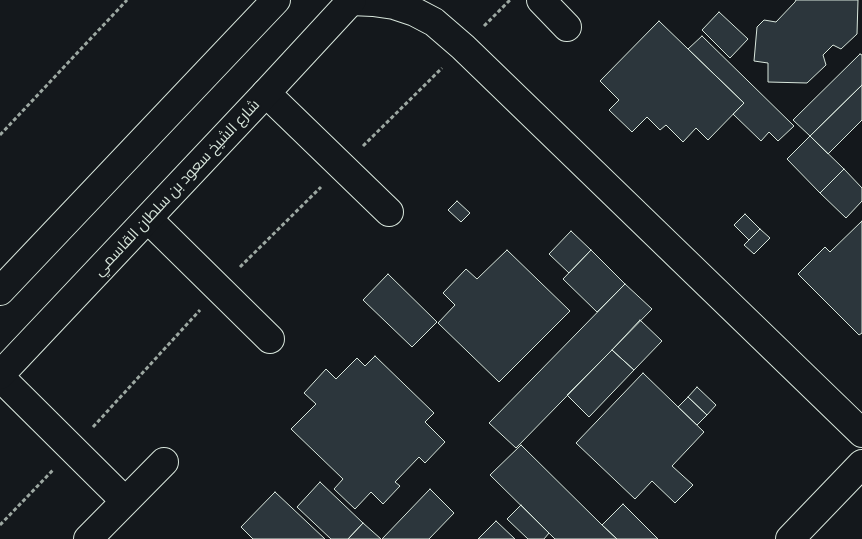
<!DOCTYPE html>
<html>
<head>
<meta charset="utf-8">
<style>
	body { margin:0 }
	canvas { display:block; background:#14181c }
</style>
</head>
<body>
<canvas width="862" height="539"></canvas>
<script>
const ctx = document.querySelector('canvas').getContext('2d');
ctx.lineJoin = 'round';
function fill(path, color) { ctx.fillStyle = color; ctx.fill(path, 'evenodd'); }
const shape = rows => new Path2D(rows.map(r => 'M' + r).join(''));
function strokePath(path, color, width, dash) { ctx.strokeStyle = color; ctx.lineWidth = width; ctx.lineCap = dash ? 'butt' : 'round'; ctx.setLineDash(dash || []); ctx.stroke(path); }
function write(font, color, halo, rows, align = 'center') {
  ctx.font = font + ' Karla,Cairo,sans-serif'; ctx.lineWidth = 4; ctx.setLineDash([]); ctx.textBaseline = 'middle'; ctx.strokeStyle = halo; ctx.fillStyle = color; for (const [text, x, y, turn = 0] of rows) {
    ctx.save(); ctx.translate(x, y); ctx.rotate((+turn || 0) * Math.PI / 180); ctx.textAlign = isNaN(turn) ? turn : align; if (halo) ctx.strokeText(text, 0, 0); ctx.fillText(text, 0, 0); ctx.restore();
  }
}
const building = shape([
	[796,0,858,0,857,34,841,49,833,45,823,55,826,65,807,83,768,82,768,63,754,61,757,27,764,20,776,22,795,2,796,0],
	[719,12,748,39,730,58,702,30,719,12],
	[659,21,744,103,708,140,696,128,683,142,666,125,660,130,647,117,632,132,609,110,619,100,600,81,659,21],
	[702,36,794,126,778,141,769,132,761,141,733,114,744,103,688,49,702,36],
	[860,54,862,55,862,85,810,136,793,120,860,54],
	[862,85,862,120,828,154,810,136,862,85],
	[810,136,844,169,820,193,787,159,810,136],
	[844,169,862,188,862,201,846,218,820,193,844,169],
	[457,201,470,213,461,222,448,210,457,201],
	[745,214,760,229,749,240,734,225,745,214],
	[862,221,862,333,859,335,798,274,825,247,830,252,862,221],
	[760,229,770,238,754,254,744,245,760,229],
	[571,231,591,250,569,273,549,254,571,231],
	[507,250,570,311,499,382,438,323,455,305,443,293,466,269,477,279,507,250],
	[591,250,625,284,597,312,563,279,591,250],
	[388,274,437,322,412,347,363,300,388,274],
	[625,284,652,309,516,448,489,423,625,284],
	[640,320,662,341,634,370,612,350,640,320],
	[612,350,634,370,589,417,567,395,612,350],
	[375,356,434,413,425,422,445,442,425,463,419,457,395,482,400,486,383,504,371,492,355,509,334,489,343,479,291,429,316,404,304,393,326,369,336,379,357,358,365,366,375,356],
	[643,373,704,432,672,466,693,485,675,503,652,481,635,499,576,443,643,373],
	[697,387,716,405,707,415,688,397,697,387],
	[688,397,707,415,697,425,678,407,688,397],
	[521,445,602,525,617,539,555,539,490,475,521,445],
	[320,482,363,523,348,539,331,539,297,507,320,482],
	[430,489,454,513,429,539,382,539,430,489],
	[275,492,325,539,253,539,241,527,275,492],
	[623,504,658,539,617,539,602,525,623,504],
	[521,505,549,533,544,539,528,539,507,519,521,505],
	[496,521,515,539,478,539,496,521],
	[363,523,381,539,348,539,363,523]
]);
fill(building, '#2c363c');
strokePath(building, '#d8e6dc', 1);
const street = shape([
	[541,0,567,27],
	[351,1,373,2,394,5,415,12,434,22,463,47,862,433],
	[266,93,389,212],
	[148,219,270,339],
	[0,377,125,501],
	[88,539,164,462],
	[790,539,862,464]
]);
const secondary = shape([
	[0,291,276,0],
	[0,375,266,93,352,0]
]);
strokePath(street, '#d8e6dc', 30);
strokePath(secondary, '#d8e6dc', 30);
strokePath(shape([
	[484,26,510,0],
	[0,135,127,0],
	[363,146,442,68],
	[240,267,321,187],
	[93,427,200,310],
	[0,525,53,470]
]), '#9da8a2', 3, [4, 2.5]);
strokePath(street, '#14181c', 28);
strokePath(secondary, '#14181c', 28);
write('15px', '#d8e6dc', '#14181c', [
	["شارع الشيخ سعود بن سلطان القاسمي",177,188,-47]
]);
</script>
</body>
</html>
